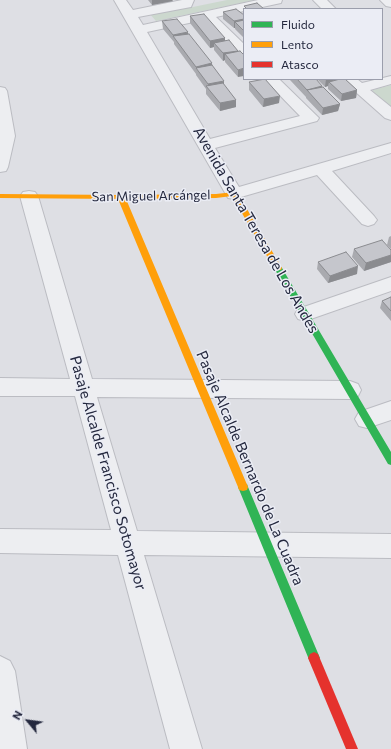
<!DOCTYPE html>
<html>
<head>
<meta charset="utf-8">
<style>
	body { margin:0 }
	#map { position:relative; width:391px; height:749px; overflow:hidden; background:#dedfe4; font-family:Commissioner,sans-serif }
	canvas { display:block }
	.legend { position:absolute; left:243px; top:8px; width:140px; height:72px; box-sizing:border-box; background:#ebedf5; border:1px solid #9b9eac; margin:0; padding:5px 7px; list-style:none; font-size:12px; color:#24283e }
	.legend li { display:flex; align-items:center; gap:8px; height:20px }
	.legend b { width:20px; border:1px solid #9b9eac }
	.north { position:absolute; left:8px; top:701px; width:40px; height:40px; -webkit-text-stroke:3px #ebedf5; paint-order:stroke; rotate:299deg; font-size:11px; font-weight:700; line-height:16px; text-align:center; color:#24283e }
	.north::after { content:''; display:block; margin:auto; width:14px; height:18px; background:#24283e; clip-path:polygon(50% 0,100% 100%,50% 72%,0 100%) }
</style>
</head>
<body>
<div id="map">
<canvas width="391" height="749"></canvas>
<ul class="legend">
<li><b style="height:5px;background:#30b455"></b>Fluido</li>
<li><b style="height:5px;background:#ff9f0a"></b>Lento</li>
<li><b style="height:5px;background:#e5322d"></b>Atasco</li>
</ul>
<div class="north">N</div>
</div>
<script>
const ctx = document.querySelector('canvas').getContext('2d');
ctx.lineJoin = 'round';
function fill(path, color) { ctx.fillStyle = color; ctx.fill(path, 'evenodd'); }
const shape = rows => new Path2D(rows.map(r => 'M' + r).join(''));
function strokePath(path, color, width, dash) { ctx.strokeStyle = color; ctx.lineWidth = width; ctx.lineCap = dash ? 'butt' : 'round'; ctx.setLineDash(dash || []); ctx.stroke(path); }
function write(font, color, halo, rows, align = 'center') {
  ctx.font = font + ' Commissioner,sans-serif'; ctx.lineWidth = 3; ctx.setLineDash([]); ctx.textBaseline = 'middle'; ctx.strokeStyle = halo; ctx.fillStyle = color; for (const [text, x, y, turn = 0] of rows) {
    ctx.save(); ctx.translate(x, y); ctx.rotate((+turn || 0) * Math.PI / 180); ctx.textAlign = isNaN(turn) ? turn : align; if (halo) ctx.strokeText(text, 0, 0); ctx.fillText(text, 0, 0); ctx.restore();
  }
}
fill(shape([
	[227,0,255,0,156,21,149,13,186,6,188,8],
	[391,85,391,109,373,93,373,90]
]), '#ccd8ce');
const street = shape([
	[114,0,126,0,133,10,182,0,194,0,191,7,138,17,143,25,258,0,282,0,281,3,253,9,244,9,244,11,216,17,244,44,244,56,239,55,203,20,147,32,210,139,300,116,264,79,279,79,319,118,317,121,215,148,239,187,391,143,391,153,332,171,374,216,377,220,374,224,368,226,362,224,317,175,234,199,228,198,114,0],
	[313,0,327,0,336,9,322,9,313,0],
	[380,0,391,0,391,7,386,6,380,0],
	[391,76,391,84,370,90,391,107,391,120,385,118,341,79,357,79,362,83,391,76],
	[0,87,5,88,7,91,15,136,8,167,6,171,0,172,0,87],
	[29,191,35,192,38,196,92,379,350,381,358,384,361,390,358,396,350,399,97,397,137,531,391,534,391,558,144,555,202,749,170,749,118,555,0,553,0,529,111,530,75,396,0,396,0,378,70,379,20,196,23,192,29,191],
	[391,277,391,291,305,321,298,319,295,314,298,309,391,277],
	[391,401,391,420,367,428,359,426,355,419,359,412,391,401],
	[0,656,10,661,15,671,27,749,0,749,0,656]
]);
strokePath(street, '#bbbcc2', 2);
fill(street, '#edeef1');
fill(shape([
	[278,265,282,268,391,452,391,465,388,464,274,268,278,265],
	[243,483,247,484,248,487,320,658,318,662,314,664,310,662,238,487,239,484,243,483]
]), '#30b455');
fill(shape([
	[234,192,238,194,282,268,281,270,275,270,232,196,216,198,126,199,248,487,247,490,243,491,239,490,238,487,118,199,0,198,0,194,121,195,216,194,234,192]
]), '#ff9f0a');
fill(shape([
	[314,652,318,654,358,749,346,749,308,658,310,654,314,652]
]), '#e5322d');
fill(shape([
	[148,0,172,0,173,1,152,5],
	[223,12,244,15,244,38,235,29,235,28,234,28,223,19],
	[190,16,225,38,225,40,238,51,238,52,240,51,238,77,225,62,225,60,223,61,214,50,214,47,210,48,190,23],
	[162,21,188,34,212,65,224,85,236,100,236,107,220,111,206,94,206,89,196,75,196,74,174,44,174,42,163,29],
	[290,79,316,79,322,87,340,104,338,111,322,115,306,98,306,97,290,80],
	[317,79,345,79,357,90,356,98,341,101,328,89,328,86,325,87],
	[249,82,279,103,263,107,249,90],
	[391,236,391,249,387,245,389,237],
	[354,249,391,250,391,262,364,271,352,257],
	[318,262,357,274,328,283,317,269],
	[391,297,391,321,380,308,382,301]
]), '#a9aaaf');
fill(shape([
	[152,0,172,0,173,1,152,5],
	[244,19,244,26,235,22,235,28,234,28,234,21],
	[188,32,188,39,173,36,173,42,173,35],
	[225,38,225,45,214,43,214,47,210,48,210,41],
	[238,51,238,58,225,54,225,60,223,61,223,53],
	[212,63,212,71,196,68,196,67],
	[244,68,244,76,238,77,238,70],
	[326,79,340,79,329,82,328,86,325,87],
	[224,81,224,88,208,89,208,84],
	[322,86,321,93,307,90,306,97,307,90],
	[357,90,356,98,341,101,342,94],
	[280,96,279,103,263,107,264,99],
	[236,100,236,107,220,111,220,103],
	[340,104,338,111,322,115,323,108],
	[391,255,391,262,364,271,366,263],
	[358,266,357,274,328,283,330,276]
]), '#8a8b8f');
const building = shape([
	[257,3,264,9,247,9,244,6,257,3],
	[236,9,244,15,244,19,234,21,223,12,236,9],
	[204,14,225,38,210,41,190,16,204,14],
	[177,19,188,32,173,35,162,21,177,19],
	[244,20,244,31,235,22,244,20],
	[189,34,212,63,196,67,173,36,189,34],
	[229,40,238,51,223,53,214,43,229,40],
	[240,51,244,55,244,68,238,70,225,54,240,51],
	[212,65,224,81,208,84,196,68,212,65],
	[265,79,280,96,264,99,249,82,265,79],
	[297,79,316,79,322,86,307,90,297,79],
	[340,79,345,79,357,90,342,94,329,82,340,79],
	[223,83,236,100,220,103,206,86,223,83],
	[323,87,340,104,323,108,307,90,323,87],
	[382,240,391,250,391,255,366,263,354,249,382,240],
	[346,252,358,266,330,276,318,262,346,252],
	[391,297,391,311,382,301,391,297]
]);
fill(building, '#c5c6cc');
strokePath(building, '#8a8b8f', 1);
write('13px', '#24283e', '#ebedf5', [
	["San Miguel Arcángel",151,196,-1]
]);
write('15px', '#24283e', '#ebedf5', [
	["Avenida Santa Teresa de Los Andes",256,230,60],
	["Pasaje Alcalde Bernardo de La Cuadra",250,468,67],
	["Pasaje Alcalde Francisco Sotomayor",108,473,74]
]);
</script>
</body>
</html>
